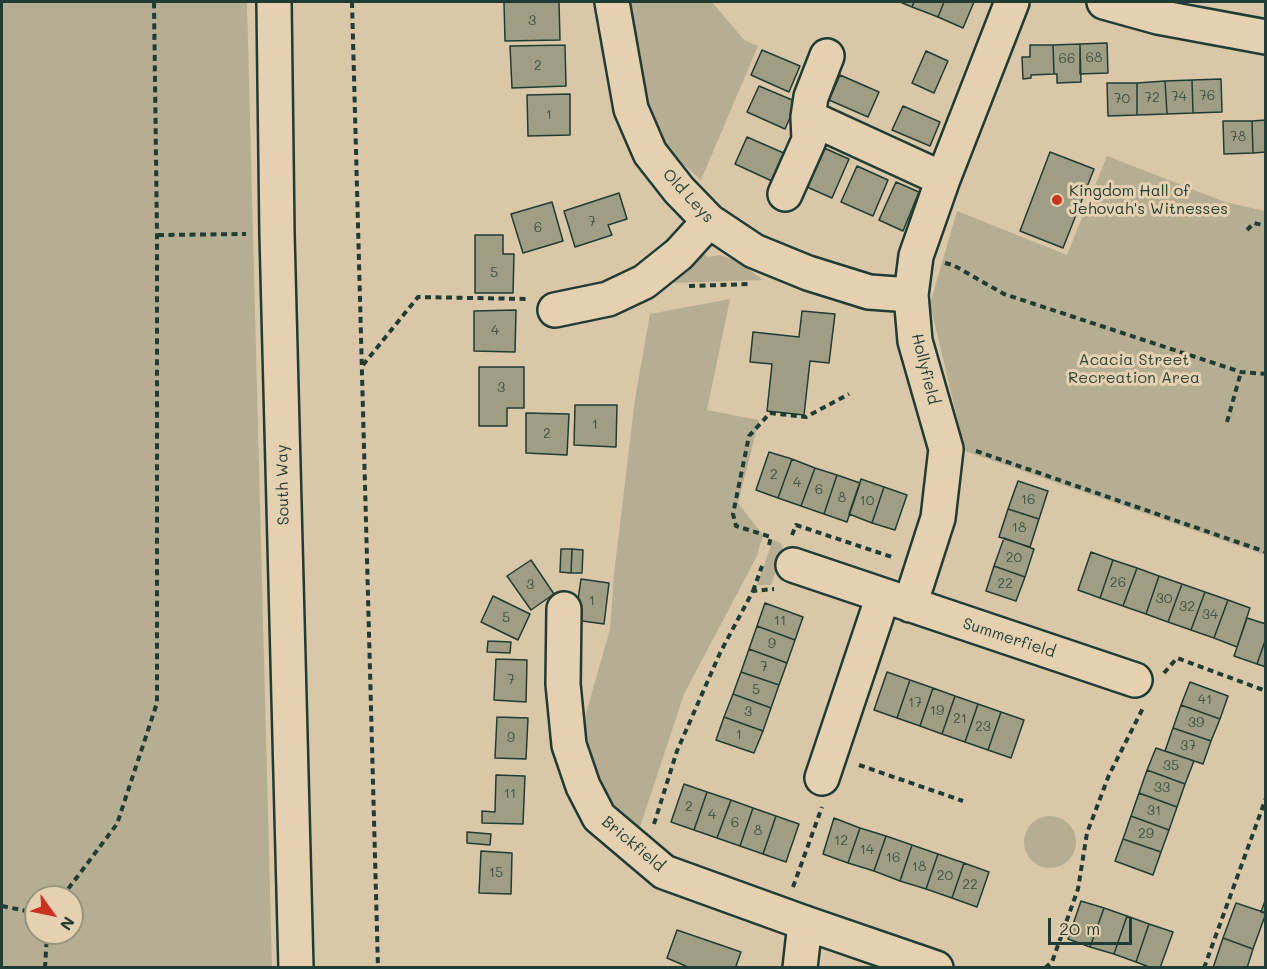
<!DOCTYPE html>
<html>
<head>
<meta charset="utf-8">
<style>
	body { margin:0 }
	#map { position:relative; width:1267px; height:969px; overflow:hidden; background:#d9c7a8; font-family:Mali,sans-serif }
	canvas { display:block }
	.frame { position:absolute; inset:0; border:3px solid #1f3d34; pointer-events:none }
	.north { position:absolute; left:24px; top:885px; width:60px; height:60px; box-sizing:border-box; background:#e5d0af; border:2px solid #96957e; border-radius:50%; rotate:123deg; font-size:16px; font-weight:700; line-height:24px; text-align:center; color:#1f3d34 }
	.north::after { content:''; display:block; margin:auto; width:21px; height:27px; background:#c8321e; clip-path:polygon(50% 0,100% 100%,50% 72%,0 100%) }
	.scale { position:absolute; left:1048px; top:918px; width:84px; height:27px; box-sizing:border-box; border:3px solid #1f3d34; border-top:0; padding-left:8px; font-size:18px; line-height:21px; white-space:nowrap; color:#1f3d34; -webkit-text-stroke:4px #e5d0af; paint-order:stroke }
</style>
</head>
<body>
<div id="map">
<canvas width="1267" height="969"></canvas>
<div class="frame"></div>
<div class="north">N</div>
<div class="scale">20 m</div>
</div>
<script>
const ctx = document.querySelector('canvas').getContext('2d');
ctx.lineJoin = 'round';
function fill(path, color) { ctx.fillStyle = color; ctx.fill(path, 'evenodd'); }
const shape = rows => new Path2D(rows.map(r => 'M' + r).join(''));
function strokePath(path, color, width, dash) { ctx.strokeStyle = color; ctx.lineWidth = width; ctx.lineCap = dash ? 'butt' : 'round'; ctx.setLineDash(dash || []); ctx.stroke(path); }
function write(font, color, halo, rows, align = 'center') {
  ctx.font = font + ' Mali,sans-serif'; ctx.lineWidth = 6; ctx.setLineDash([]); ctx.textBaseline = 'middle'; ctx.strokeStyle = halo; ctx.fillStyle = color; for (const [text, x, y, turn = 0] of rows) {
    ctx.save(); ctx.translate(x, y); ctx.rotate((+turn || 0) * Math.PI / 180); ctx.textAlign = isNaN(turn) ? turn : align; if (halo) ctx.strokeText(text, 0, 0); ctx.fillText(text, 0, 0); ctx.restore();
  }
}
fill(shape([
	[2,2,247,2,272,967,2,967],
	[36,897,72,897,72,933,36,933],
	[629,2,712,2,744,40,758,46,701,180,667,150,642,102],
	[1107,156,1225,202,1265,211,1265,555,965,451,930,304,957,211,1067,255],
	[700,250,708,257,720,255,739,262,763,280,673,283,668,276],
	[730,299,707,410,759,420,738,503,763,535,757,556,684,694,640,827,605,797,583,724,610,629,614,574,635,399,650,314],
	[773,540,781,543,783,550,771,585,757,585],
	'1024 842a26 26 0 1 1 52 0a26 26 0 1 1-52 0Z'
]), '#b6ae92');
const building = shape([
	[504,2,559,2,560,40,505,41,504,2],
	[900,2,914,2,912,7,900,2],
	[914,2,944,2,938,17,912,7,914,2],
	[944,2,974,2,963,28,938,17,944,2],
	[1107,43,1108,73,1080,74,1080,44,1107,43],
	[1080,44,1081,82,1057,83,1057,74,1054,74,1053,45,1080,44],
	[565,45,566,86,512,88,510,46,565,45],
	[1030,45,1053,45,1054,74,1031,75,1031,78,1023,79,1022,57,1030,57,1030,45],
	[762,50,800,66,789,92,751,75,762,50],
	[926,51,948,61,934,93,912,83,926,51],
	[840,75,879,92,868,117,829,100,840,75],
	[1221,79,1222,112,1193,113,1192,80,1221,79],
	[1192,80,1193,113,1167,114,1165,81,1192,80],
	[1165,81,1167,114,1137,115,1137,83,1165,81],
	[1107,83,1137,83,1137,115,1108,116,1107,83],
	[759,86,797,102,785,129,747,112,759,86],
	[570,94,570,135,528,136,527,95,570,94],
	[903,106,940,122,930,146,892,130,903,106],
	[1266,120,1266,152,1253,153,1252,121,1266,120],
	[1223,121,1252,121,1253,153,1224,154,1223,121],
	[747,137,786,154,774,182,735,164,747,137],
	[824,148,849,159,832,198,807,187,824,148],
	[1050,152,1094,169,1063,248,1020,231,1050,152],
	[857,166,888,180,873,216,841,202,857,166],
	[896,182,919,192,903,231,879,220,896,182],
	[619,193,627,219,608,225,612,235,575,247,564,211,619,193],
	[552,202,563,241,523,253,511,214,552,202],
	[475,235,503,235,503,254,514,254,513,293,475,293,475,235],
	[516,310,515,352,474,351,474,311,516,310],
	[802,311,835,314,829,363,810,361,804,415,767,411,772,364,750,362,753,332,799,337,802,311],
	[479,367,524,367,524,408,507,408,507,426,479,426,479,367],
	[575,405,617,405,616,447,574,445,575,405],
	[526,413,569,414,567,455,526,453,526,413],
	[769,452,792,459,778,498,756,490,769,452],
	[792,459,815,468,801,506,778,498,792,459],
	[815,468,837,475,824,514,801,506,815,468],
	[837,475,860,483,847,522,824,514,837,475],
	[861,479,884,487,872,523,849,514,861,479],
	[1018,481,1048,491,1039,519,1008,509,1018,481],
	[884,487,907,495,895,530,872,523,884,487],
	[1008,509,1039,519,1030,547,999,537,1008,509],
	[1004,538,1034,549,1025,577,994,566,1004,538],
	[561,549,572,549,571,573,560,572,561,549],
	[572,549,583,550,582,573,571,573,572,549],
	[1091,552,1113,560,1100,598,1078,590,1091,552],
	[531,560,554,594,531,610,507,576,531,560],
	[1113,560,1137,568,1123,606,1100,598,1113,560],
	[994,566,1025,577,1016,601,986,591,994,566],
	[1137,568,1159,576,1146,614,1123,606,1137,568],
	[1159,576,1182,584,1168,622,1146,614,1159,576],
	[581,579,609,583,604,624,575,620,581,579],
	[1182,584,1205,592,1191,630,1168,622,1182,584],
	[1205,592,1228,600,1214,638,1191,630,1205,592],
	[493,596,530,614,518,640,481,622,493,596],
	[1228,600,1250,608,1237,647,1214,638,1228,600],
	[765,603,803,617,795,640,757,626,765,603],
	[1247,618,1266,624,1266,638,1257,664,1234,656,1247,618],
	[757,626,795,640,787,663,749,649,757,626],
	[1266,638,1266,667,1257,664,1266,638],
	[488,641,511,642,510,653,487,652,488,641],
	[749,649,787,663,779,685,741,672,749,649],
	[496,659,527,660,526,702,494,700,496,659],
	[741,672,779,685,771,708,733,694,741,672],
	[887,672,910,680,897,718,874,710,887,672],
	[910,680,933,688,920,726,897,718,910,680],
	[1190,682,1228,696,1220,719,1181,705,1190,682],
	[933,688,955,696,942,734,920,726,933,688],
	[733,694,771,708,763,731,724,717,733,694],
	[955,696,978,704,965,742,942,734,955,696],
	[978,704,1001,712,988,750,965,742,978,704],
	[1181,705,1220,719,1211,741,1173,728,1181,705],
	[1001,712,1024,720,1011,758,988,750,1001,712],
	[497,717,528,718,526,759,495,758,497,717],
	[724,717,763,731,754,753,716,740,724,717],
	[1173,728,1211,741,1203,764,1165,751,1173,728],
	[1156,748,1194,761,1185,784,1147,770,1156,748],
	[1147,770,1185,784,1177,807,1139,793,1147,770],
	[496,775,525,776,523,824,482,823,482,811,495,812,496,775],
	[684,784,707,792,694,830,671,822,684,784],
	[707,792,731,800,717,838,694,830,707,792],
	[1139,793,1177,807,1169,830,1131,816,1139,793],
	[731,800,753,808,740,846,717,838,731,800],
	[753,808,776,816,763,854,740,846,753,808],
	[776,816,799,824,786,862,763,854,776,816],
	[1131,816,1169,830,1161,852,1123,839,1131,816],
	[834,818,860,828,848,863,823,854,834,818],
	[860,828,886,836,874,871,848,863,860,828],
	[467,832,491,834,490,845,467,843,467,832],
	[886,836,912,845,900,881,874,871,886,836],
	[1123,839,1161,852,1153,875,1115,861,1123,839],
	[912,845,938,854,926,889,900,881,912,845],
	[481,851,512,853,511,894,479,893,481,851],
	[938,854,964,863,952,898,926,889,938,854],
	[964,863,989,872,977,907,952,898,964,863],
	[1266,898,1266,913,1261,912,1266,898],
	[1081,901,1104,908,1090,947,1068,939,1081,901],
	[1236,903,1266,913,1253,949,1223,938,1236,903],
	[1104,908,1127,916,1114,954,1090,947,1104,908],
	[1127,916,1149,924,1136,962,1114,954,1127,916],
	[1149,924,1173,932,1160,968,1152,968,1136,962,1149,924],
	[677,930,741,952,736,966,740,968,690,968,667,958,677,930],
	[1223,938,1253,949,1247,968,1213,968,1223,938]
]);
fill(building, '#9f9d83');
strokePath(building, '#1f3d34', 1.5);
const minor = shape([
	[612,2,631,109,650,153,679,190,709,221,754,251,808,273,869,292,911,295],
	[1104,2,1158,17,1266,37],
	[808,117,943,179],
	[785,194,809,140,808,117,811,97,827,56],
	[555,310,608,299,644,282,679,254,709,221],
	[793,565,1135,680],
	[910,605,938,518,946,449,915,341,911,295,916,256,943,179,1012,2],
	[564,609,563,684,569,745,583,786,599,817,664,872,805,923,936,968],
	[822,778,883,596],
	[800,968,805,923]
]);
const major = shape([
	[274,2,277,234,296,968]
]);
strokePath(minor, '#1f3d34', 38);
strokePath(major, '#1f3d34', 38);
strokePath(shape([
	[352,2,378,968],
	[1247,230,1254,223,1266,226],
	[158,235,246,234],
	[945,263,953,265,1004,294,1241,372,1266,374],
	[689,286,751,284],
	[363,365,418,297,527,299],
	[1227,422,1241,372],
	[976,451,1266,552],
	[792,535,796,525,895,558],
	[769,545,771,537,736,526,733,514,749,436,770,413,806,417,849,394],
	[753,591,762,566],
	[1164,673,1177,658,1266,691],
	[859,765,963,801],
	[654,824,677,751,720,653,753,591,774,589],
	[793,887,822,807],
	[62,897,117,824,157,703,157,235,154,2],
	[2,906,36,913],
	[45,968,47,933],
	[1045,968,1052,962,1078,889,1087,833,1109,775,1143,708],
	[1204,968,1266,798]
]), '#1f3d34', 4, [6, 4.5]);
strokePath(minor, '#e5d0af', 33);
strokePath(major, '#e5d0af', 33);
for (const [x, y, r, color] of [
	[1057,200,6,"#c8321e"]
]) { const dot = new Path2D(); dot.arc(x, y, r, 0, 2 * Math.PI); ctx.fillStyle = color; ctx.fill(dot); strokePath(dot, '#e5d0af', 2); }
write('14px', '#3f5548', null, [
	["3",532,21],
	["68",1094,58],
	["66",1067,59],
	["2",538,66],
	["76",1207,96],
	["74",1179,97],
	["72",1152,98],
	["70",1122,99],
	["1",549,115],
	["78",1238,137],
	["7",592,222],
	["6",538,228],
	["5",494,273],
	["4",495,331],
	["3",501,388],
	["1",595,425],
	["2",547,434],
	["2",774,475],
	["4",797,483],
	["6",819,490],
	["8",842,498],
	["16",1028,500],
	["10",867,501],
	["18",1019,528],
	["20",1014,558],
	["26",1118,583],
	["22",1005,584],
	["3",530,585],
	["30",1164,599],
	["1",592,601],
	["32",1187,607],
	["34",1210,615],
	["5",506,618],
	["11",780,621],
	["9",772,644],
	["7",764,667],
	["7",511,680],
	["5",756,690],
	["41",1205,700],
	["17",915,703],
	["19",937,711],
	["3",748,712],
	["21",960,719],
	["39",1196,723],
	["23",983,727],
	["1",739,735],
	["9",511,738],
	["37",1188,746],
	["35",1171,766],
	["33",1162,788],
	["11",510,794],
	["2",689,807],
	["31",1154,811],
	["4",712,815],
	["6",735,823],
	["8",758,831],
	["29",1146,834],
	["12",841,841],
	["14",867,850],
	["16",893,858],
	["18",919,867],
	["15",496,873],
	["20",945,876],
	["22",970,885]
]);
write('16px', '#1f3d34', '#e5d0af', [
	["Kingdom Hall of",1069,191],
	["Jehovah's Witnesses",1069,209]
], 'left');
write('16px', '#1f3d34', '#e5d0af', [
	["Old Leys",688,196,47],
	["Hollyfield",925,369,76],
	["South Way",283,485,-91],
	["Summerfield",1009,638,18],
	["Brickfield",633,844,40]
]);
write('16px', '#2e483d', '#e5d0af', [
	["Acacia Street",1134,360],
	["Recreation Area",1134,378]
]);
</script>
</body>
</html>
